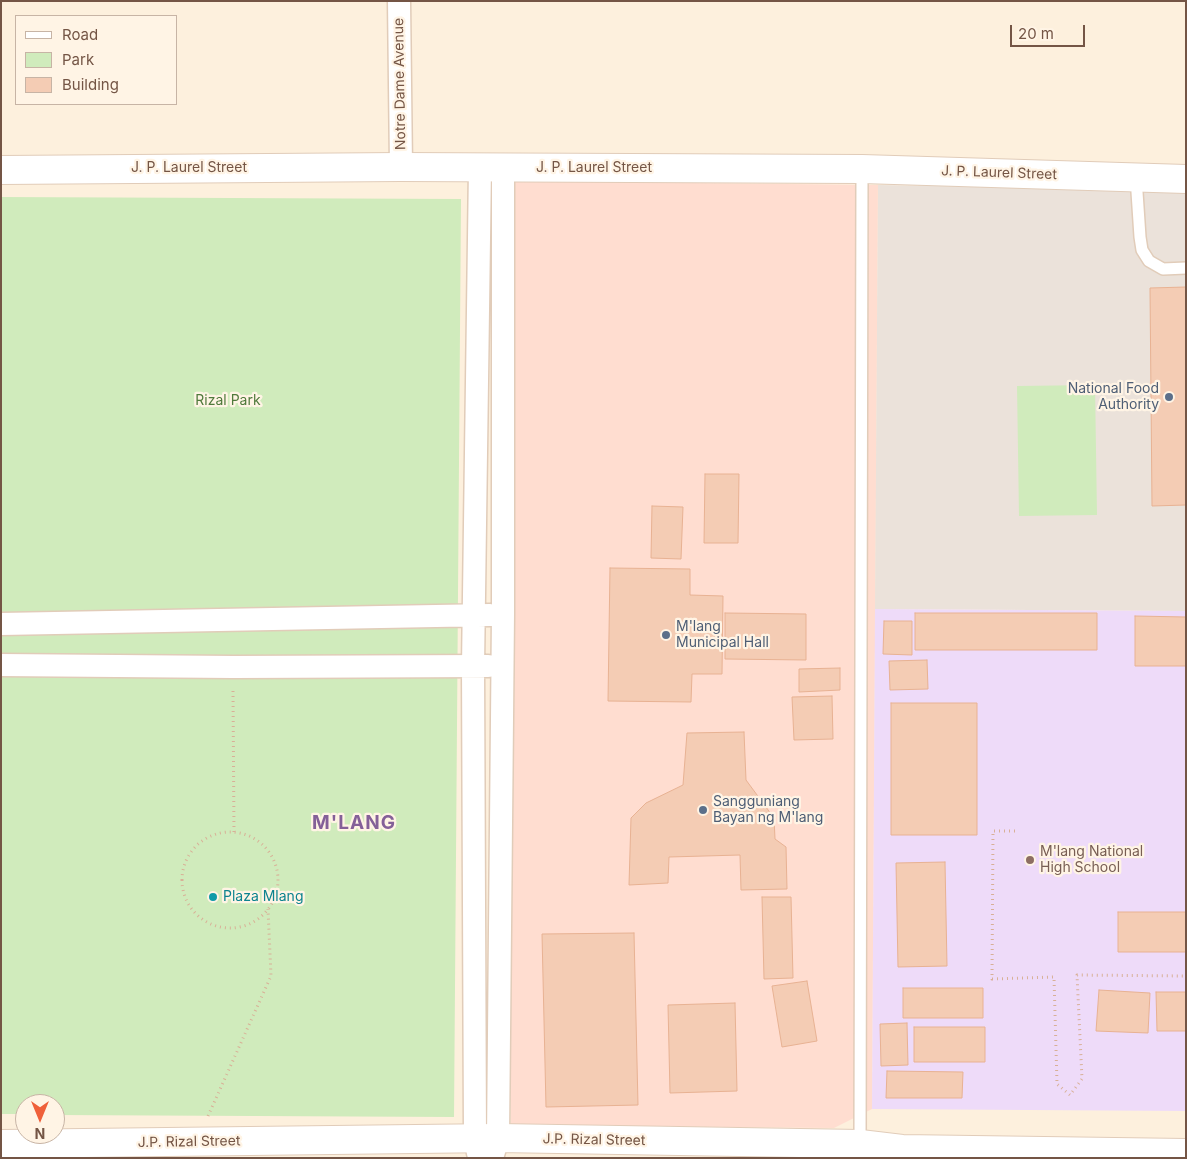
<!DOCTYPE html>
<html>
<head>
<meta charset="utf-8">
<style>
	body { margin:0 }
	#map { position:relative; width:1187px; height:1159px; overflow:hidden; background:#fdf0dd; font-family:Inter,sans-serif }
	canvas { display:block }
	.frame { position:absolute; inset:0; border:2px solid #745545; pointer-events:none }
	.legend { position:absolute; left:15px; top:15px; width:162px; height:90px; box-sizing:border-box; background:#fff4e5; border:1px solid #c7b4a5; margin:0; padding:6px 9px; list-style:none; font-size:15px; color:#745545 }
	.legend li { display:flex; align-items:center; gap:10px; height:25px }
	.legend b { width:25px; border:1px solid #c7b4a5 }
	.north { position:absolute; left:15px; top:1094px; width:50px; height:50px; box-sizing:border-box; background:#fff4e5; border:1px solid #c7b4a5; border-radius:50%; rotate:180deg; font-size:14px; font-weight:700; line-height:20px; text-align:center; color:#745545 }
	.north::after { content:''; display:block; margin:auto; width:18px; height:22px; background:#ef603a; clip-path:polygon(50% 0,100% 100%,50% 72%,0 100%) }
	.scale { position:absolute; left:1010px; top:25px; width:75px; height:22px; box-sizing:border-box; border:2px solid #745545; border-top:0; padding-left:6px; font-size:15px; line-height:18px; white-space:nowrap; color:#745545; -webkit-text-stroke:4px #fff4e5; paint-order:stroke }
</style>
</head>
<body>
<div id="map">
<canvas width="1187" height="1159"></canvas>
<div class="frame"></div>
<ul class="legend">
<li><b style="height:6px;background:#fff"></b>Road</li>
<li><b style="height:14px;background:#d0ebbc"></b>Park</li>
<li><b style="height:14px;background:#f4ccb4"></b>Building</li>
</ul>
<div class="north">N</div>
<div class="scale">20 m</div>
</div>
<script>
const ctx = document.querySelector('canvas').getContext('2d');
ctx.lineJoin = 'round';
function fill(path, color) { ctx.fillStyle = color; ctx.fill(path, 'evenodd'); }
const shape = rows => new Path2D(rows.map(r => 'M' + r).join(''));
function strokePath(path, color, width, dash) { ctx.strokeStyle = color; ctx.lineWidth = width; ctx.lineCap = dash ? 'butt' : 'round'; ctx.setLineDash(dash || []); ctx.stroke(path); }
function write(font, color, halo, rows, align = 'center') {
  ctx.font = font + ' Inter,sans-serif'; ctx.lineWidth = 4.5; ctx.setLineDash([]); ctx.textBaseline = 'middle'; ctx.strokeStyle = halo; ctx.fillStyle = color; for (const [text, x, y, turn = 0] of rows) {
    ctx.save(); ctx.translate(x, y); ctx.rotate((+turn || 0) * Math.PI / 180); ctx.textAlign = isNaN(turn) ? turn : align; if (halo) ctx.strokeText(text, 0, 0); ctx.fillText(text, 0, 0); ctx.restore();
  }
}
fill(shape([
	[510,181,878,185,872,1109,834,1128,511,1125]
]), '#ffddd0');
fill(shape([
	[878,185,1186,190,1186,611,875,609]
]), '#ebe2da');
fill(shape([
	[875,609,1186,611,1186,1111,872,1109]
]), '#eedbf9');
fill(shape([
	[1,197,461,199,454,1117,55,1115,55,1104,25,1104,25,1114,1,1114],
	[1095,385,1097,515,1019,516,1017,386]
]), '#d0ebbc');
const building = shape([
	[1186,287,1186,505,1152,506,1150,288,1186,287],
	[705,474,739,474,738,543,704,543,705,474],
	[652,506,683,507,681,559,651,558,652,506],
	[610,568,690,569,690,595,723,596,722,674,692,674,691,702,608,701,610,568],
	[725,613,806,614,806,660,725,659,725,613],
	[915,613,1097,613,1097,650,915,650,915,613],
	[1135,616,1186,617,1186,666,1135,666,1135,616],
	[884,621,912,621,912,655,883,654,884,621],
	[927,660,928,689,890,690,889,661,927,660],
	[840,668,840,690,799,692,799,669,840,668],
	[832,696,833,739,794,740,792,697,832,696],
	[891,703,977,703,977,835,891,835,891,703],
	[744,732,746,780,774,818,775,839,786,847,787,889,741,890,740,855,669,857,668,883,629,885,631,818,646,803,683,785,687,733,744,732],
	[945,862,947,966,898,967,896,863,945,862],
	[762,897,791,897,793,978,764,979,762,897],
	[1118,912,1186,912,1186,952,1118,952,1118,912],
	[634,933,638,1105,546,1107,542,934,634,933],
	[807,981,817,1041,782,1047,772,986,807,981],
	[903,988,983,988,983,1018,903,1018,903,988],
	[1099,990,1150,993,1148,1033,1096,1031,1099,990],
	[1156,992,1186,992,1186,1031,1157,1031,1156,992],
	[735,1003,737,1091,670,1093,668,1005,735,1003],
	[907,1023,908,1065,881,1066,880,1024,907,1023],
	[914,1027,985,1027,985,1062,914,1062,914,1027],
	[887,1071,963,1072,962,1098,886,1098,887,1071]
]);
fill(building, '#f4ccb4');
strokePath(building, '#e8b293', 1);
const service = shape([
	[1136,177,1140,237,1142,250,1149,261,1163,269,1186,268],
	[860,1144,862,169]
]);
const minor = shape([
	[399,1,401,167],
	[1,624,490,615],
	[1,665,233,667,488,666],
	[478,1153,475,1139,473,666,480,167],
	[492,1158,498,1138,503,614,503,167]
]);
const tertiary = shape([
	[1,170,401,167,862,169,1186,179],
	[1,1144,498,1138,860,1144,902,1149,1186,1153]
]);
strokePath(service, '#e1ccb9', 14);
strokePath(minor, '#e1ccb9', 25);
strokePath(tertiary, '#e1ccb9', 30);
strokePath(shape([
	[233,691,234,833],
	[1015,831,993,831,992,979,1054,977,1057,1084,1070,1095,1082,1079,1077,975,1186,976],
	'182 880a48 48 0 1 1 96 0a48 48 0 1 1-96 0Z',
	[208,1116,271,976,268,909]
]), '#d8b097', 3, [1, 4]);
strokePath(service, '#fff', 11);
strokePath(minor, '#fff', 22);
strokePath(tertiary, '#fff', 28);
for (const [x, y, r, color] of [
	[1169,397,5,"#5c6f8a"],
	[666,635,5,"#5c6f8a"],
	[703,810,5,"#5c6f8a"],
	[1030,860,5,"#8d6e63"],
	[213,897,5,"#0f9aa8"]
]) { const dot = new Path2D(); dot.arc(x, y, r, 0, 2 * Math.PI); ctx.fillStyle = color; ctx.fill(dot); strokePath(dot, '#fff4e5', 2); }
write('14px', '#745545', '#fff4e5', [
	["Notre Dame Avenue",400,84,-91],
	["J. P. Laurel Street",189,168],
	["J. P. Laurel Street",594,168],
	["J. P. Laurel Street",999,173,2],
	["J.P. Rizal Street",594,1140,1],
	["J.P. Rizal Street",189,1142,-1]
]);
write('14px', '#4e5e75', '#fff4e5', [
	["National Food",1159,389,"right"],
	["Authority",1159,405,"right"],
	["M'lang",676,627],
	["Municipal Hall",676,643],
	["Sangguniang",713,802],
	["Bayan ng M'lang",713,818]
], 'left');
write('14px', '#507a3c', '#fff4e5', [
	["Rizal Park",228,401]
]);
write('14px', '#785e54', '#fff4e5', [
	["M'lang National",1040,852],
	["High School",1040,868]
], 'left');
write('14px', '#0d838f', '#fff4e5', [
	["Plaza Mlang",223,897]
], 'left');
ctx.letterSpacing = '1px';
write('bold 19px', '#846098', '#fff4e5', [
	["M'LANG",354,823]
]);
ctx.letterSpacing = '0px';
</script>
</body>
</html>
